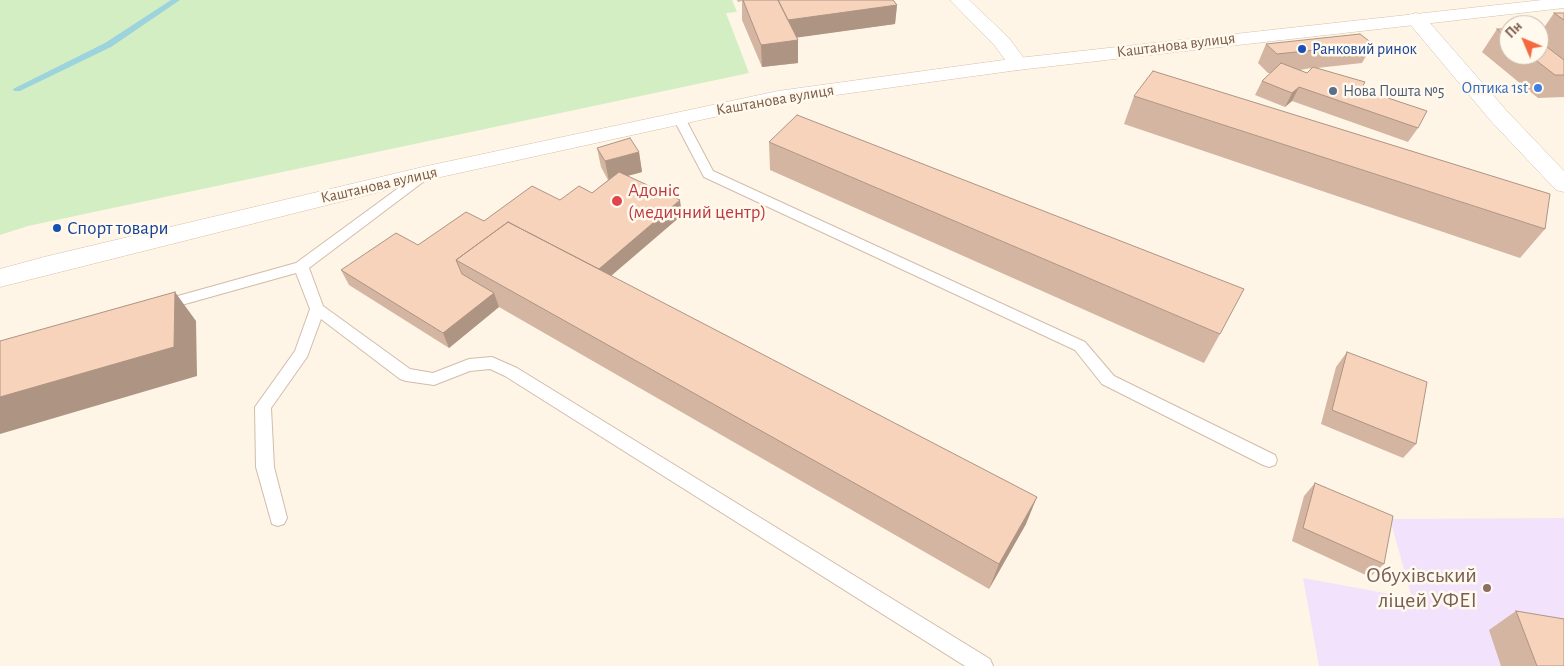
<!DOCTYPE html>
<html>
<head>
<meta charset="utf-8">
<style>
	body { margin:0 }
	#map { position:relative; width:1564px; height:666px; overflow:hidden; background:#fef5e6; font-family:"Alegreya Sans",sans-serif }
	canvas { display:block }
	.north { position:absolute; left:1499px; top:15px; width:50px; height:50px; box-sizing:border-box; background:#fff9ee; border:1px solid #cab9ab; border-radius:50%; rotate:315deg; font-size:14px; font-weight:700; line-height:20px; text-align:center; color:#7b5a47 }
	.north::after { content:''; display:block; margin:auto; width:18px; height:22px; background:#f46a3f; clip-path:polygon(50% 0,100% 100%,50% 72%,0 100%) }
</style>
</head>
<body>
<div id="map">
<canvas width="1564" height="666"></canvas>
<div class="north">Пн</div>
</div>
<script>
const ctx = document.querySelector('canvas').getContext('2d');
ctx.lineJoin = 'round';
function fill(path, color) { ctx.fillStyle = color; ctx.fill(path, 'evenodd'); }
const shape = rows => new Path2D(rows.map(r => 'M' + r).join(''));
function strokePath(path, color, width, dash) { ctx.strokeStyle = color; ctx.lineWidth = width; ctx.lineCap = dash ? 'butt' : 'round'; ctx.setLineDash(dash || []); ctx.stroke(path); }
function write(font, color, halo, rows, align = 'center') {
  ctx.font = font + ' "Alegreya Sans",sans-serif'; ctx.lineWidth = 5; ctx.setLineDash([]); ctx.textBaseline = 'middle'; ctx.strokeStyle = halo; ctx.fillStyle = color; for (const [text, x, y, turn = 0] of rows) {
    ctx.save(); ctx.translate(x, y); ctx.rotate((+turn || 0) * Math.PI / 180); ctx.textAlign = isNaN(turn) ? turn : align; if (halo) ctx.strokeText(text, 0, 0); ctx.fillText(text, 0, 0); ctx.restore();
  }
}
fill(shape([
	[1564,518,1564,666,1319,666,1303,578,1412,598,1390,519]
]), '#f2e2fb');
fill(shape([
	[0,0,732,0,737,12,726,13,749,73,28,226,0,235]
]), '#d3eec2');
fill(shape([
	[171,0,180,0,111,47,20,91,14,91,13,89,105,43,171,0]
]), '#9dd3dd');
const lane = shape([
	[679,115,685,118,713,171,1085,342,1114,376,1275,455,1277,460,1275,465,1269,467,1263,465,1102,384,1075,350,704,177,673,118,679,115],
	[427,169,433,173,431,176,309,268,323,306,410,369,433,373,469,359,492,357,517,368,990,659,993,666,965,666,505,376,490,369,470,371,434,385,406,381,400,379,321,319,307,357,271,408,274,467,287,518,284,524,278,526,272,524,256,467,255,407,295,351,310,309,296,273,160,311,155,310,153,306,155,302,160,301,296,263,423,170,427,169]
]);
const street = shape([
	[950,0,969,0,1009,38,1028,64,1025,68,1018,70,1011,68,995,46,950,0],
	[1416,13,1423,15,1506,110,1564,171,1564,192,1556,190,1490,120,1409,23,1407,19,1409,15,1416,13]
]);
const secondary = shape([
	[1542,0,1564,0,1564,8,1018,70,778,103,427,180,0,287,0,269,44,257,427,166,778,91,1018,58,1542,0]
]);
strokePath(lane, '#d2bcaa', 2);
strokePath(street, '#d2bcaa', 1);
strokePath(secondary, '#d8bfa9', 1);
fill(lane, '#fff');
fill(street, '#fff');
fill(secondary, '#fff');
fill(shape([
	[737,0,893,0,897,5,895,24,797,37,798,63,762,67,742,20,742,1,738,2],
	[1554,13,1564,13,1564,97,1538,98,1482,52,1497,29,1509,29,1509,55,1539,55,1539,35],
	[1266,44,1373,44,1362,63,1317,68,1361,89,1418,128,1408,142,1292,101,1285,107,1255,95,1262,81,1271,73,1268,73,1258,63],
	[1311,68,1307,73,1300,70],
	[1134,96,1545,229,1520,258,1124,124],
	[769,142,1220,334,1204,363,770,170],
	[597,148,639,152,642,172,627,176,682,215,611,276,1026,524,989,589,499,307,449,348,349,285,341,270,418,245,484,221,560,200,592,193,608,180,601,167],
	[1347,352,1416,444,1403,458,1321,424,1336,367],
	[1315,483,1384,564,1370,577,1292,541,1304,496],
	[1516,611,1564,666,1501,666,1489,630]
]), '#d4b5a1');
fill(shape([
	[897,5,895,24,787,39,787,20],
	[798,40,798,63,762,67,761,45],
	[1299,87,1292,101,1285,107,1292,93],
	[639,152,642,172,609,181,605,161],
	[680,200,682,215,592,292,589,277],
	[175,292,196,321,197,376,0,434,0,397],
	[494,293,499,307,449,348,443,333],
	[1037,497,1026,524,989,589,999,564]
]), '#ad9483');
const building = shape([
	[743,0,778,0,798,40,761,45,743,0],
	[778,0,893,0,897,5,788,20,778,0],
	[1554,13,1564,13,1564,20,1554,13],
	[1497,29,1509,29,1509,39,1497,29],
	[1360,34,1373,44,1277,54,1266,44,1360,34],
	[1539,41,1564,60,1564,75,1555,75,1529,55,1539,55,1539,41],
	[1281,63,1307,73,1313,67,1365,82,1361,89,1427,111,1418,128,1299,87,1292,93,1262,81,1281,63],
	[1153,71,1550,194,1545,229,1134,96,1153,71],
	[797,115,1244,289,1220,334,769,142,797,115],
	[630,138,639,152,605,161,597,148,630,138],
	[619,172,680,200,599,269,508,222,456,260,462,274,494,293,443,333,341,270,396,233,418,245,466,212,484,221,532,186,560,200,579,186,592,193,619,172],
	[508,222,1037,497,999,564,456,260,508,222],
	[175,292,174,347,0,397,0,341,175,292],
	[1347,352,1427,382,1416,444,1332,410,1347,352],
	[1315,483,1393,516,1384,564,1303,528,1315,483],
	[1516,611,1564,619,1564,666,1537,666,1516,611]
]);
fill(building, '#f7d3bb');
strokePath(building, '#ad9483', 1);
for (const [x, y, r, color] of [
	[1302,49,5,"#1a4fb4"],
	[1538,88,5,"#3f7fe0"],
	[1333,91,5,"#5c6f8a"],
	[617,201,6,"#e0444e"],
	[57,228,5,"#1a4fb4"],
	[1487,588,5,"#8d6e63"]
]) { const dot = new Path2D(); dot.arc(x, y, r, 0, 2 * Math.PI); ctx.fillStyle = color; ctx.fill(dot); strokePath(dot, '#fff9ee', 2); }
write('16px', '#7b5a47', '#fff9ee', [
	["Каштанова вулиця",1176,45,-7],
	["Каштанова вулиця",775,100,-10],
	["Каштанова вулиця",379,185,-13]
]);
write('16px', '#164399', '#fff9ee', [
	["Ранковий ринок",1312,49]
], 'left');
write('16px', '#366cbe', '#fff9ee', [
	["Оптика 1st",1528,88]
], 'right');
write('16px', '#4e5e75', '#fff9ee', [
	["Нова Пошта №5",1343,91]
], 'left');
write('19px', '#be3a42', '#fff9ee', [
	["Адоніс",628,190],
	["(медичний центр)",628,212]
], 'left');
write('19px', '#164399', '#fff9ee', [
	["Спорт товари",67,228]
], 'left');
write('22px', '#785e54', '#fff9ee', [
	["Обухівський",1477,575],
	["ліцей УФЕІ",1477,600]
], 'right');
</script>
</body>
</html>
